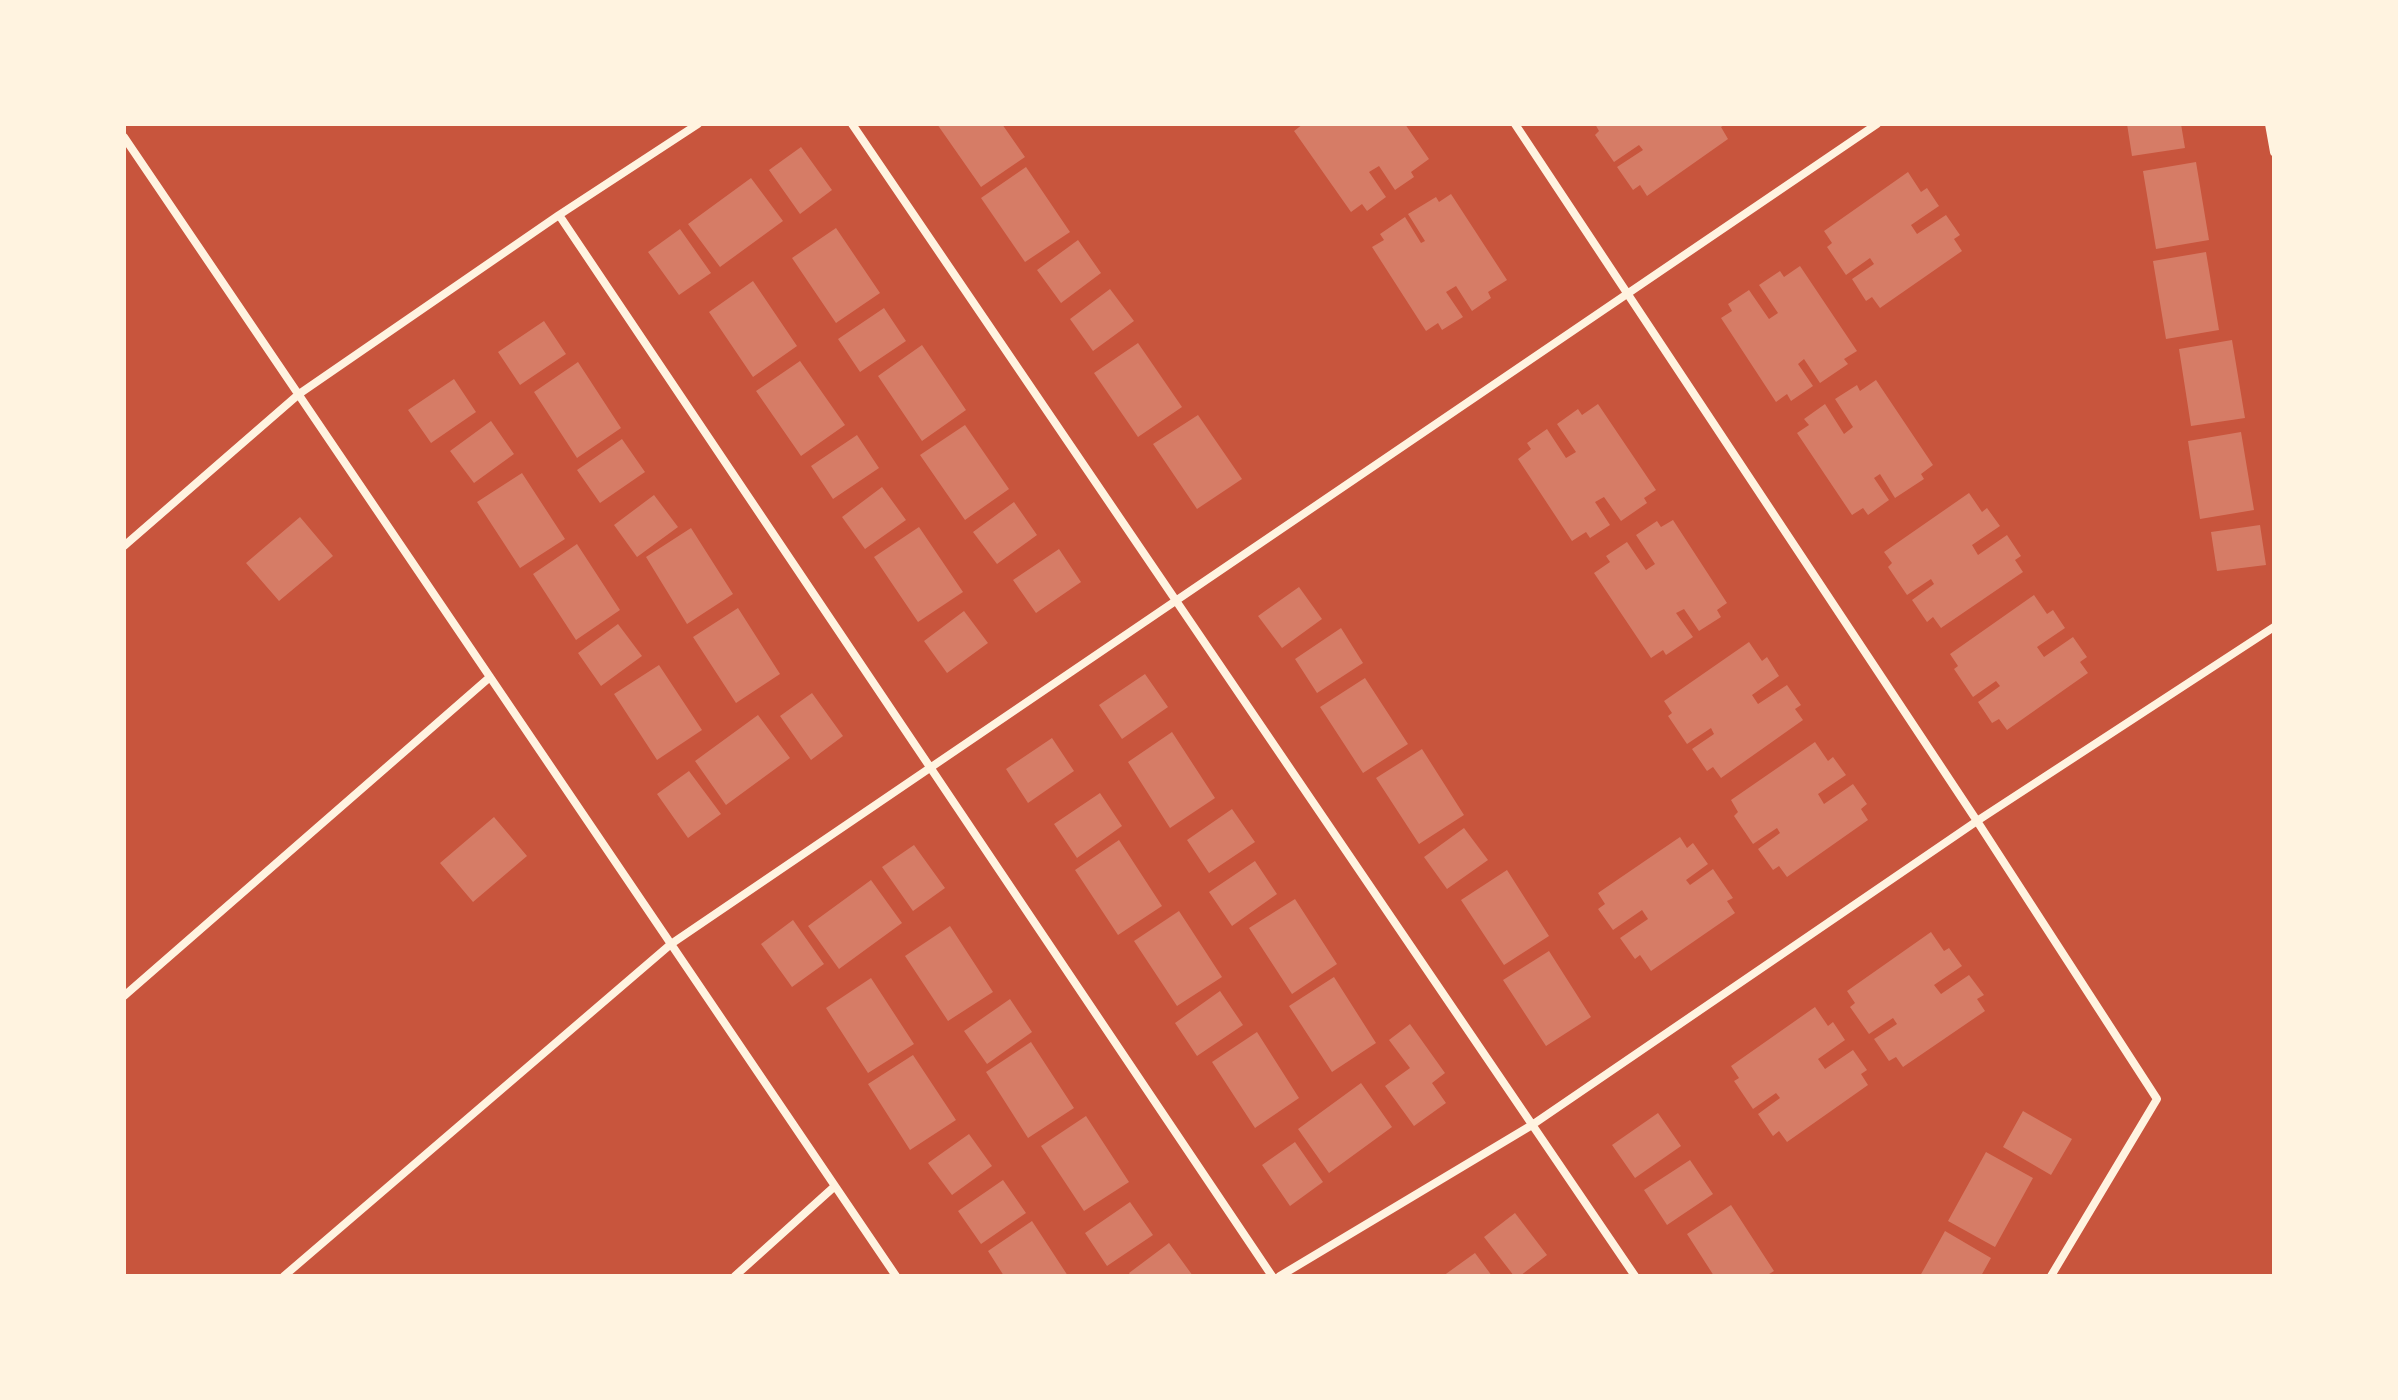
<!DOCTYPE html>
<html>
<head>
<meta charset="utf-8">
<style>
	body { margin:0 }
	#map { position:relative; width:2398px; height:1400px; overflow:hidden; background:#c8553d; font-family:"Archivo Narrow",sans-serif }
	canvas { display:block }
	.frame { position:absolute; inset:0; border:126px solid #fff3e0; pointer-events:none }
</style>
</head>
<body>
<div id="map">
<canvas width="2398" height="1400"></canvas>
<div class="frame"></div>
</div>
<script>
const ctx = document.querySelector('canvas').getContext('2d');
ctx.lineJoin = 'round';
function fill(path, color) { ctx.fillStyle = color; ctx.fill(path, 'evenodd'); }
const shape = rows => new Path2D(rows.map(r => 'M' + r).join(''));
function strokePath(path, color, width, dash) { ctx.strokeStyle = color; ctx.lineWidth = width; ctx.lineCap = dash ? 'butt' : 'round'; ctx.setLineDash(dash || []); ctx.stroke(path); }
fill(shape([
	[937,124,1002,124,1025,157,981,187],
	[1303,124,1405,124,1429,159,1411,172,1414,177,1395,190,1379,166,1369,172,1386,197,1367,211,1362,204,1351,212,1294,131],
	[1595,124,1726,124,1721,127,1728,139,1647,196,1640,185,1633,190,1617,167,1643,150,1639,145,1614,162,1595,135,1599,131],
	[2127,124,2181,124,2185,148,2132,156],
	[801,147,832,190,800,214,769,170],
	[2196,162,2209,240,2156,249,2143,171],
	[1026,167,1070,232,1025,262,981,198],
	[1908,172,1921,192,1927,188,1939,206,1911,225,1917,234,1946,215,1960,235,1954,239,1962,251,1880,308,1872,297,1866,301,1852,279,1874,264,1870,258,1846,275,1827,247,1832,243,1824,231],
	[751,178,783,221,720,267,688,224],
	[1451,194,1507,280,1488,292,1491,298,1472,311,1456,286,1446,292,1463,317,1442,330,1438,323,1426,331,1372,247,1384,240,1380,234,1405,217,1421,243,1425,241,1408,214,1436,197,1439,202],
	[836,228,880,293,836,323,792,258],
	[680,229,711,273,679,295,648,252],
	[1078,240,1101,273,1061,303,1037,270],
	[2206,252,2219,330,2166,339,2153,261],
	[1800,266,1857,351,1844,359,1848,364,1820,383,1804,359,1798,364,1813,386,1791,401,1787,394,1776,402,1721,318,1732,311,1728,304,1749,290,1769,319,1778,313,1759,285,1780,271,1784,277],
	[753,281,797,346,753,377,709,312],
	[1110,289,1134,321,1093,351,1070,319],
	[884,308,906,341,860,372,838,339],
	[544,321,566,354,520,385,498,352],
	[2232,340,2245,418,2191,426,2179,349],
	[1138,343,1182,407,1138,437,1094,373],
	[922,345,966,410,922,441,878,376],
	[800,361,845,425,801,456,756,391],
	[578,362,621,428,577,458,534,392],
	[454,379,476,412,431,443,408,410],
	[1876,380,1933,465,1921,474,1924,479,1895,498,1880,474,1874,478,1889,500,1868,515,1863,508,1852,515,1797,433,1809,425,1804,419,1825,404,1844,434,1853,427,1835,399,1857,385,1860,391],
	[1598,404,1656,490,1644,498,1647,503,1621,521,1604,497,1595,502,1610,525,1590,538,1586,532,1572,541,1518,459,1531,449,1527,443,1547,429,1566,458,1576,452,1557,424,1578,409,1582,415],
	[1198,415,1242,479,1197,509,1153,444],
	[491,421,514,454,474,483,450,451],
	[965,425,1009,489,965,520,920,455],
	[2241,432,2254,510,2200,519,2188,441],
	[857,435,879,468,833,499,811,466],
	[622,439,645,472,600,503,577,470],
	[522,473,565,539,520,568,477,502],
	[882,487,906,520,865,549,842,517],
	[1969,493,1982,512,1987,508,2000,526,1972,545,1978,555,2007,535,2021,556,2015,560,2023,572,1941,628,1933,617,1927,622,1912,600,1934,584,1931,579,1907,595,1888,567,1892,563,1884,552],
	[654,495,678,527,637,557,614,525],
	[1014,502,1037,535,997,564,973,532],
	[300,517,333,556,279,601,246,563],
	[1673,520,1727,603,1717,610,1721,617,1699,631,1684,609,1676,613,1693,637,1666,655,1663,650,1651,658,1594,573,1610,562,1606,556,1627,542,1646,570,1655,564,1636,535,1657,521,1661,527],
	[2260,525,2266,565,2217,571,2211,532],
	[919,527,963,592,918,622,874,557],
	[691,528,733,594,687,624,646,557],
	[577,544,620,610,576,640,533,574],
	[1059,549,1081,582,1036,613,1013,580],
	[1299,587,1322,619,1282,648,1258,616],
	[2034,595,2047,614,2053,610,2065,628,2037,647,2044,657,2073,637,2087,657,2080,662,2088,673,2007,730,1999,719,1992,723,1978,702,2000,686,1996,681,1973,697,1954,669,1958,666,1950,654],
	[738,608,780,674,736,703,693,637],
	[964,611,988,643,947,673,924,641],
	[618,624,642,656,601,686,578,653],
	[1341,628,1363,663,1317,693,1295,659],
	[1749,642,1762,661,1767,657,1779,676,1752,695,1758,704,1787,685,1801,705,1795,709,1803,720,1721,778,1713,767,1707,771,1692,749,1714,734,1711,728,1687,744,1668,716,1672,713,1664,701],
	[659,665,702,730,657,760,614,694],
	[1145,674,1168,707,1122,739,1099,705],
	[1365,678,1408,744,1363,773,1320,707],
	[812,693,843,736,811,760,780,716],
	[758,715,790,758,726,805,695,761],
	[1172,732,1215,798,1170,828,1128,762],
	[1052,738,1074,771,1028,803,1006,769],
	[1815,742,1828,761,1833,757,1846,775,1818,794,1824,804,1853,784,1867,804,1861,809,1868,820,1787,877,1779,866,1773,870,1758,849,1780,833,1777,828,1753,844,1734,816,1738,812,1731,800],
	[1422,749,1464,815,1419,844,1376,778],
	[689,771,721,814,688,838,657,794],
	[1100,793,1122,826,1077,858,1054,824],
	[1232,809,1255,842,1209,873,1187,840],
	[494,817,527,856,473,902,440,863],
	[1464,828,1488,860,1447,889,1424,857],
	[1680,837,1687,848,1693,843,1708,864,1686,880,1690,885,1713,869,1733,898,1727,901,1735,913,1651,971,1640,955,1635,959,1620,938,1648,919,1642,910,1613,930,1598,909,1605,904,1598,893],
	[1119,840,1162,906,1118,935,1075,870],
	[914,845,945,888,913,911,882,867],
	[1255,861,1277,894,1232,926,1209,892],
	[1507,870,1549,936,1504,965,1461,900],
	[871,880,902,923,839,969,808,926],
	[1295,899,1337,964,1292,994,1249,928],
	[1179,911,1222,977,1177,1006,1134,941],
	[793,920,824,964,792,987,761,944],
	[950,926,993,992,948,1021,905,956],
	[1931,932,1944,951,1949,948,1962,966,1934,985,1941,994,1969,975,1984,995,1977,999,1985,1011,1903,1067,1896,1057,1889,1061,1874,1039,1897,1024,1893,1018,1869,1034,1850,1007,1855,1003,1847,991],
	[1549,951,1591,1017,1546,1046,1503,980],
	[1334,977,1376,1043,1332,1072,1289,1006],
	[871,978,914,1044,868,1073,826,1008],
	[1220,991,1243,1025,1197,1056,1175,1023],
	[1010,999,1032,1032,987,1064,964,1031],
	[1815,1007,1828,1026,1833,1022,1845,1040,1818,1059,1825,1069,1853,1050,1867,1070,1861,1074,1868,1085,1787,1142,1779,1131,1773,1136,1758,1114,1780,1098,1776,1093,1753,1109,1734,1081,1739,1078,1731,1066],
	[1410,1024,1445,1073,1432,1083,1446,1103,1414,1126,1385,1086,1410,1068,1389,1040],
	[1257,1032,1299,1098,1255,1128,1212,1062],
	[1031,1042,1074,1108,1028,1138,986,1072],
	[913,1055,956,1120,910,1150,868,1084],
	[1361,1083,1392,1127,1329,1173,1298,1129],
	[2023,1111,2072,1139,2051,1175,2003,1147],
	[1658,1113,1681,1146,1635,1178,1612,1145],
	[1086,1116,1129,1182,1084,1211,1041,1146],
	[969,1134,992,1166,952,1195,928,1163],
	[1295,1142,1323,1182,1290,1206,1262,1165],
	[1986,1152,2033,1178,1995,1247,1948,1221],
	[1690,1160,1713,1194,1667,1225,1644,1190],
	[1003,1180,1026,1213,981,1244,958,1211],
	[1130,1202,1153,1235,1107,1266,1085,1233],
	[1731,1205,1774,1271,1766,1276,1714,1276,1687,1234],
	[1515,1213,1547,1255,1520,1276,1514,1276,1484,1237],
	[1032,1221,1068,1276,1004,1276,988,1251],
	[1945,1231,1991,1258,1981,1276,1920,1276],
	[1169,1243,1193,1276,1131,1276,1129,1273],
	[1475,1253,1492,1276,1443,1276]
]), '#d67c66');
strokePath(shape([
	[852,124,1635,1276],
	[1515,124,1977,821,2157,1099,2051,1276],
	[2269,124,2274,152],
	[124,137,896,1276],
	[559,215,1272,1276],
	[124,546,299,394,559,215,698,124],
	[124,996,490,677],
	[284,1276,671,944,1877,124],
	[735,1276,835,1186],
	[1280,1276,1532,1125,1977,821,2274,627]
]), '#fff3e0', 8);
</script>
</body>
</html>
